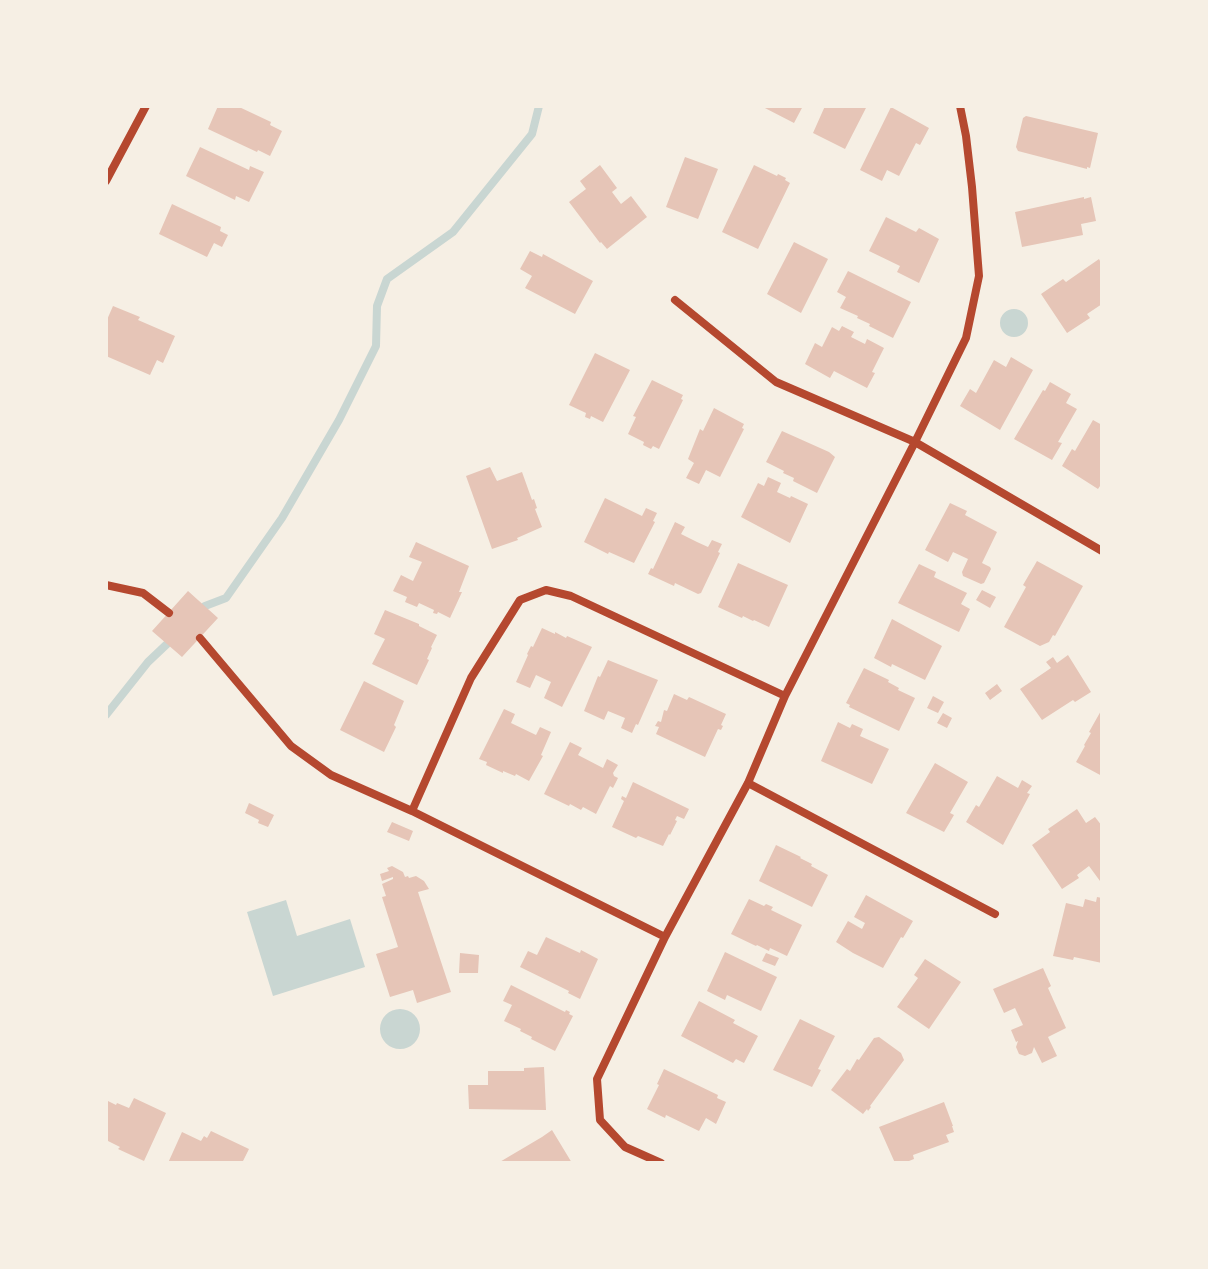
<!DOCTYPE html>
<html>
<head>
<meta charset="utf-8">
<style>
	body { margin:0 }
	#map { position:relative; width:1208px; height:1269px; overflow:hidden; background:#f6efe4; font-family:Overpass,sans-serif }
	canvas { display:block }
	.frame { position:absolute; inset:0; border:108px solid #f6efe4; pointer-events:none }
</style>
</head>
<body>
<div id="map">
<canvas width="1208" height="1269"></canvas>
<div class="frame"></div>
</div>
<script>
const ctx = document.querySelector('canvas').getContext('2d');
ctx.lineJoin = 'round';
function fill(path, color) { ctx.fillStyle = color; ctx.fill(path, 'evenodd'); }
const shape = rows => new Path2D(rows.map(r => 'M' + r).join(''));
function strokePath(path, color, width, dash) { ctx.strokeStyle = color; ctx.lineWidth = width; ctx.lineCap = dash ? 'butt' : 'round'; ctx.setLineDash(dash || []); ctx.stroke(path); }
fill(shape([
	'1000 323a14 14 0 1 1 28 0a14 14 0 1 1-28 0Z',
	[286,900,297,936,350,919,365,967,273,996,247,912],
	'380 1029a20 20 0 1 1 40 0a20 20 0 1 1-40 0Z'
]), '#c9d6d2');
strokePath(shape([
	[205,606,226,598,282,518,339,420,376,346,377,306,387,279,453,232,532,134,539,106],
	[106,715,148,662,167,644]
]), '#c9d6d2', 8);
fill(shape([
	[218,106,237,106,271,122,270,125,282,131,270,156,258,150,257,152,208,129],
	[761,106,803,106,794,123],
	[825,106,867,106,845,149,813,133],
	[891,107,929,128,920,145,916,143,899,176,887,170,882,181,860,170],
	[1026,116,1098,133,1090,168,1087,167,1087,169,1018,151,1016,147,1023,118],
	[200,147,249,170,250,166,264,172,249,202,236,196,235,200,186,176],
	[685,157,718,169,698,219,666,207],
	[600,165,617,188,612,192,621,204,631,196,647,217,607,249,601,242,600,243,569,202,586,189,580,181],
	[754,165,777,176,778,174,786,178,785,180,790,183,758,249,722,232],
	[1084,197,1084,199,1091,197,1096,221,1081,224,1083,235,1022,247,1015,212],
	[172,204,221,227,220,231,228,235,222,247,214,243,207,257,159,234],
	[886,217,916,232,919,228,939,239,919,283,897,272,900,266,869,251],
	[794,242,828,259,801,313,767,294],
	[530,251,542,257,543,254,593,281,575,314,525,288,532,276,520,269],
	[1099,259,1100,261,1102,260,1102,304,1087,314,1090,318,1067,333,1041,294,1063,279,1066,282],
	[848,271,911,302,893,338,869,326,870,324,857,318,858,316,840,308,846,297,837,292],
	[113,306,140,317,138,320,175,336,163,363,157,360,150,375,106,356,106,322],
	[842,326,854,332,851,337,865,344,867,339,884,348,872,372,875,373,867,388,834,371,830,378,805,364,815,343,822,347,832,327,839,331],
	[595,353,630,370,603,422,591,416,590,419,585,417,586,413,569,405],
	[1011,357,1033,370,1000,430,960,406,970,389,976,393,994,360,1006,367],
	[652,380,683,395,681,399,683,400,659,449,653,446,651,449,643,445,644,442,628,434,636,417,633,416],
	[1050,382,1071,394,1066,403,1077,409,1058,442,1062,443,1052,460,1014,439,1043,390,1045,391],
	[714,408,744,424,742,428,744,429,720,477,706,470,699,484,686,478,694,463,688,459,700,429,703,431],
	[1093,420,1102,425,1102,483,1098,489,1062,466,1072,449,1075,451],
	[782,431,829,452,835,457,817,493,793,481,794,478,783,473,784,471,766,462],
	[490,467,497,481,522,472,532,500,534,499,537,508,535,509,542,527,517,538,518,540,492,549,466,476],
	[768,477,781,483,777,492,790,498,791,496,808,504,790,543,741,517,758,483,764,486],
	[605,498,642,516,646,508,657,513,653,521,655,522,634,563,609,552,608,554,584,542],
	[950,503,967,511,965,515,997,532,982,563,990,567,991,569,984,583,981,584,963,576,962,572,968,559,953,552,948,562,925,550],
	[675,522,685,527,681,534,697,542,708,547,712,540,722,544,718,552,720,553,701,593,698,594,677,584,675,583,674,586,648,574,651,568,653,569],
	[416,542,469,566,459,592,462,592,450,618,438,612,437,614,433,613,434,610,419,603,417,607,405,602,407,597,393,591,401,575,413,581,422,562,409,557],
	[1037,561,1083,586,1055,636,1053,635,1049,642,1040,646,1004,627,1026,587,1023,585],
	[738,563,788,585,769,627,754,620,753,621,743,616,742,618,718,607],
	[919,564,936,572,934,577,967,593,961,604,970,609,959,632,898,603],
	[982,590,996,597,990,608,976,600],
	[188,591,218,618,182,657,152,631],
	[385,610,419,624,419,626,437,635,431,647,432,648,427,659,429,660,417,685,372,664,385,639,374,634],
	[892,619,942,646,925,680,892,664,891,667,874,658],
	[542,628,555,634,555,632,566,638,567,636,592,647,562,707,544,698,551,682,536,675,530,688,516,682,528,655,527,654,531,646,533,647],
	[1068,655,1091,692,1075,702,1073,700,1042,720,1020,689,1051,668,1046,662,1053,657,1057,663],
	[608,660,658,680,638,725,636,724,632,733,621,728,625,718,608,711,604,720,584,711,598,676,600,677],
	[864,668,889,680,888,682,899,688,898,690,915,698,899,731,849,707,850,705,846,703],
	[364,681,404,701,394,725,396,727,384,752,340,730],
	[997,684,1002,691,990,700,985,693],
	[674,694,687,700,689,697,726,714,721,725,723,726,721,730,718,729,705,757,656,734,659,727,655,726,658,721,661,722,664,710,667,711],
	[933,696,944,702,938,713,927,708],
	[504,709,515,714,511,723,536,735,540,727,551,732,541,755,543,756,529,781,516,774,515,776,503,771,503,773,486,765,487,762,479,759],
	[1102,709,1102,776,1076,762,1085,746,1084,745,1091,733,1089,732],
	[943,713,952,718,947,728,937,723],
	[838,722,850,728,852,724,863,729,860,736,889,749,872,784,821,761],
	[570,742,582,748,578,755,603,768,607,759,618,765,613,773,614,776,618,778,613,788,610,786,596,814,583,807,581,810,570,804,569,806,544,794],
	[935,763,968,782,950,813,954,815,944,832,906,813],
	[997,776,1018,788,1022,780,1032,786,1027,793,1030,794,1003,845,966,822,976,805,979,807],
	[633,782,689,809,684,819,677,816,675,820,677,821,670,835,669,834,663,846,638,836,636,838,612,827,624,801,621,799,622,796,626,798],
	[249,803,274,815,268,827,258,823,259,820,245,813],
	[1077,809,1086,823,1095,817,1102,826,1102,879,1100,881,1089,866,1077,875,1079,878,1062,889,1032,845,1050,832,1048,829],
	[392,822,413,831,409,841,387,832],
	[776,845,801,857,800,858,812,864,811,866,828,875,812,907,759,881],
	[392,866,403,872,405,877,408,876,409,878,416,876,424,881,429,889,418,892,451,992,417,1003,413,990,390,997,376,954,398,947,382,897,386,896,382,884,393,879,393,877,382,881,380,874,389,871,387,868],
	[866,895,913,921,903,938,901,937,883,968,853,953,836,942,848,921,862,929,865,923,854,917],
	[1097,897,1102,898,1102,963,1074,957,1073,960,1053,956,1066,903,1083,907,1085,899,1096,902],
	[749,899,764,906,766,904,773,907,771,910,802,925,787,956,770,948,769,951,757,945,756,946,731,934],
	[546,937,580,953,581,950,598,959,580,999,568,993,569,991,520,967,528,951,537,955],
	[725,952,777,977,761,1011,727,995,725,1000,707,991],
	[460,953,479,955,478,973,459,973],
	[766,953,779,958,775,966,762,961],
	[925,959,961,982,929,1029,897,1007,918,978,914,975],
	[1043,968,1051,986,1048,988,1066,1028,1048,1037,1057,1056,1042,1063,1034,1047,1032,1053,1025,1056,1019,1054,1016,1047,1018,1041,1016,1042,1011,1030,1023,1025,1015,1008,1004,1013,993,989],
	[511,985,565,1012,566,1010,570,1012,569,1014,573,1016,555,1051,531,1039,532,1037,520,1031,521,1029,504,1021,512,1005,503,1001],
	[699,1001,735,1020,733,1023,758,1036,744,1063,736,1059,733,1063,681,1036],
	[800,1019,835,1036,818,1069,821,1070,812,1087,773,1070],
	[879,1037,901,1053,904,1060,870,1106,871,1107,868,1111,867,1109,863,1114,831,1090,847,1069,850,1071,857,1059,859,1060,874,1038],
	[544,1067,546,1110,469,1109,468,1085,488,1085,488,1071,524,1071,524,1068],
	[664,1069,718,1095,717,1098,726,1102,716,1124,706,1118,699,1131,666,1115,665,1118,647,1109,659,1085,657,1084],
	[134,1098,166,1113,144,1161,118,1149,120,1147,106,1140,106,1100,116,1105,117,1103,129,1108],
	[944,1102,953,1126,952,1126,954,1132,946,1135,949,1142,913,1155,914,1159,904,1163,895,1163,879,1127],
	[552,1130,572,1163,498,1163,542,1137],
	[211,1131,249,1149,242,1163,168,1163,182,1132,201,1141,204,1136,207,1138]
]), '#e6c5b7');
strokePath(shape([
	[106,181,146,106],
	[675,300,776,382,915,442,1102,551],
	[106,585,143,593,169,613],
	[200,638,291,746,331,775,412,811,665,937],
	[748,783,995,914],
	[412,811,471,678,520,600,546,590,571,596,785,696],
	[661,1163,625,1147,600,1120,597,1079,665,937,748,783,785,696,915,442,966,338,979,276,972,187,966,136,960,106]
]), '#b5482f', 8);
</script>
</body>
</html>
